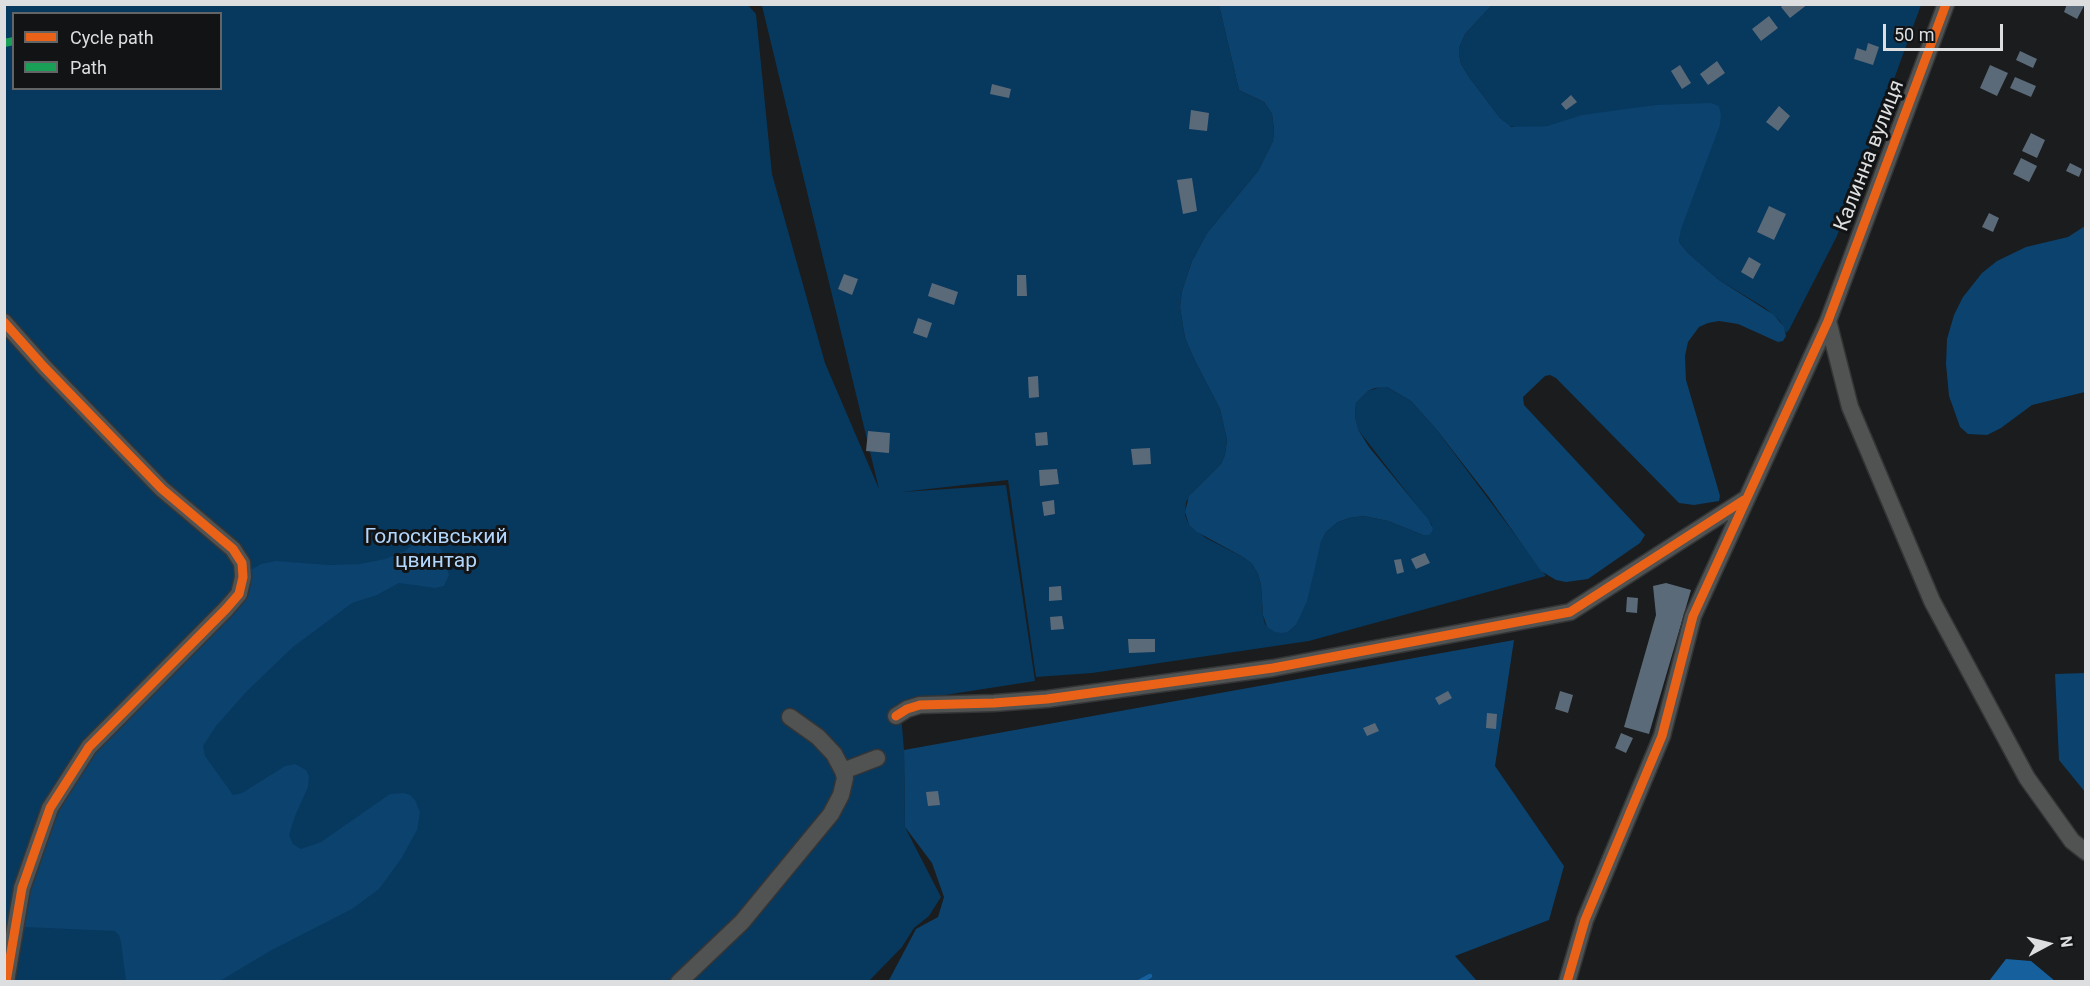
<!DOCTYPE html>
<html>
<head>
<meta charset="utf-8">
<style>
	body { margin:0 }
	#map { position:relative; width:2090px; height:986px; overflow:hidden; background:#1a1c1d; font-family:Roboto,sans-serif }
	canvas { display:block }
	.frame { position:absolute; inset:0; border:6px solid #dddee0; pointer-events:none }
	.legend { position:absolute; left:12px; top:12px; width:210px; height:78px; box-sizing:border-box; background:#111315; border:2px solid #636466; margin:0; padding:8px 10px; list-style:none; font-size:18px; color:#dddee0 }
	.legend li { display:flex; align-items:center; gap:12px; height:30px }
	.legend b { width:30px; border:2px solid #636466 }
	.north { position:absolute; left:2018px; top:914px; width:60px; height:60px; -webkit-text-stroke:4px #111315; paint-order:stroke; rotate:83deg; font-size:16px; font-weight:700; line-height:24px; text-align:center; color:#dddee0 }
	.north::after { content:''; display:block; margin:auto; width:21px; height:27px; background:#dddee0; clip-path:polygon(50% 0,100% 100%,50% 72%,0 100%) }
	.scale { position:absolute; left:1883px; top:24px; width:120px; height:27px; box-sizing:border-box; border:3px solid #dddee0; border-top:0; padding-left:8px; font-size:18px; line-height:21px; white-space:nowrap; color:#dddee0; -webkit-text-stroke:4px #111315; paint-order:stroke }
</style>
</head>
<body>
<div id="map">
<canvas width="2090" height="986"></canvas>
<div class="frame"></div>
<ul class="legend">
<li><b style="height:8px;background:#ea6118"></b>Cycle path</li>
<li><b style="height:8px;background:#1a9f57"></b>Path</li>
</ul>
<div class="north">N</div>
<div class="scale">50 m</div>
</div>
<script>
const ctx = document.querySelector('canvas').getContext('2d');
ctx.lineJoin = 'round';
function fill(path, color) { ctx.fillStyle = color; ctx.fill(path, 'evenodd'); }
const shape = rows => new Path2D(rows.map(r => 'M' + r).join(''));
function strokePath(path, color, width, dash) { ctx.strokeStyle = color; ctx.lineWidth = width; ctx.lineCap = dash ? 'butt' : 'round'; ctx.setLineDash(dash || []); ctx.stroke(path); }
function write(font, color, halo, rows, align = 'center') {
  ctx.font = font + ' Roboto,sans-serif'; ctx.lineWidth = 6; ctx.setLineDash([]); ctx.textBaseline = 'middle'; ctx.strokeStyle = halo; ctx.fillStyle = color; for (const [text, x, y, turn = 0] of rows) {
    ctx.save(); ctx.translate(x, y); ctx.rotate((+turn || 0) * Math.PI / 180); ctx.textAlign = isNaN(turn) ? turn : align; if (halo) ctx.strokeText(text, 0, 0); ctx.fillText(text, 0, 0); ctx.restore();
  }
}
fill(shape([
	[765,4,1219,5,1239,90,1264,102,1272,114,1274,129,1273,141,1258,171,1207,233,1192,261,1182,291,1180,307,1185,338,1195,361,1220,409,1227,440,1225,455,1221,464,1192,493,1186,502,1185,515,1189,525,1206,538,1243,557,1252,564,1258,574,1261,585,1263,615,1265,624,1267,627,1288,632,1296,625,1321,542,1326,532,1338,522,1349,518,1364,516,1388,521,1423,535,1432,532,1432,525,1359,431,1355,417,1356,403,1368,391,1381,387,1387,387,1411,401,1436,429,1546,576,1309,641,1092,673,1036,677,1008,480,902,492,1006,485,1035,681,900,702,904,750,905,827,941,897,929,916,914,928,902,947,869,981,5,982,5,5,748,5,756,14,772,174,825,363,879,489,762,6],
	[14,14,220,14,220,88,14,88],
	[1492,5,1921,5,1837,236,1789,330,1786,333,1780,321,1765,308,1719,280,1688,253,1679,242,1693,105,1655,105,1547,126,1521,128,1508,126,1500,118,1469,77,1461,64,1459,54,1459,48,1465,34]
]), '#07385e');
fill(shape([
	[1219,5,1492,5,1465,34,1459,48,1459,54,1461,64,1469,77,1500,118,1511,127,1547,126,1582,115,1655,105,1711,103,1719,106,1721,115,1720,125,1681,229,1679,242,1688,253,1719,280,1774,315,1784,327,1786,336,1783,341,1778,342,1738,324,1719,321,1708,323,1699,327,1688,342,1685,356,1686,380,1718,489,1720,496,1719,501,1694,505,1679,503,1556,378,1550,375,1545,376,1523,397,1524,405,1645,535,1640,543,1588,579,1566,582,1556,580,1541,571,1488,496,1436,429,1411,401,1387,387,1375,388,1368,391,1356,403,1355,417,1359,431,1369,447,1428,519,1433,528,1432,532,1429,535,1423,535,1388,521,1364,516,1349,518,1338,522,1326,532,1321,542,1307,601,1296,625,1288,632,1282,633,1275,632,1267,627,1263,615,1261,585,1258,574,1252,564,1243,557,1197,532,1189,525,1185,512,1189,496,1221,464,1225,455,1227,440,1220,409,1195,361,1185,338,1180,307,1182,291,1192,261,1207,233,1258,171,1273,141,1274,129,1272,114,1264,102,1239,90],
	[2085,226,2085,392,2032,405,2001,428,1987,435,1968,434,1960,427,1953,407,1949,396,1946,364,1947,339,1954,315,1963,297,1982,273,1997,261,2026,247,2068,237],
	[426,534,435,540,443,553,449,575,444,586,435,588,399,583,377,595,352,603,293,647,247,691,216,726,203,746,205,756,233,795,242,793,285,766,295,764,306,770,309,776,308,787,295,816,289,835,293,844,301,849,321,842,390,794,404,793,410,795,415,800,420,812,417,830,401,859,379,889,352,909,270,951,220,981,126,981,121,942,119,935,115,931,24,927,27,890,55,811,94,751,249,571,261,564,276,561,329,565,360,564,385,559,405,551],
	[1514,640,1495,766,1564,866,1549,920,1455,956,1477,981,888,982,916,929,938,917,944,897,932,863,905,827,904,750],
	[2085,673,2086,673,2085,792,2059,760,2055,674]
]), '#0c426e');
fill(shape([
	[2006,959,2031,961,2055,981,1989,981]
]), '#16609d');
strokePath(shape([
	[1139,982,1150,976]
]), '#16609d', 4.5);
fill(shape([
	[1784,4,1808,4,1790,18,1781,7],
	[2067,4,2085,4,2077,19,2064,12],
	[1769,16,1778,28,1761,41,1752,29],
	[1868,43,1879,47,1873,65,1854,59,1857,48,1866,51],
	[2020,51,2037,59,2033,68,2016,60],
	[1717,61,1725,73,1708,85,1700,74],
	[1680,65,1691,83,1682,89,1671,71],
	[1990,65,2008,73,1997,96,1980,88],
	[2015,77,2036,86,2031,97,2010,88],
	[992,84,1011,89,1009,98,990,94],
	[1571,95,1577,102,1566,110,1561,104],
	[1779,106,1790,116,1778,131,1766,122],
	[1191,110,1209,113,1207,131,1189,129],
	[2031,133,2045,140,2037,158,2022,151],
	[2021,158,2037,166,2029,182,2013,174],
	[2070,163,2082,169,2079,177,2066,171],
	[1192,178,1197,211,1183,214,1177,180],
	[1769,206,1786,214,1774,240,1757,232],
	[1989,213,1999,218,1993,232,1982,227],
	[1749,257,1761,264,1753,279,1741,272],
	[844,274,858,279,852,295,838,289],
	[1017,275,1026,275,1027,296,1017,296],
	[932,283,958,292,954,305,928,296],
	[918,318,932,323,927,338,913,333],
	[1038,376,1039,397,1029,398,1028,377],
	[868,431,890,433,889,453,866,451],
	[1047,432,1048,445,1036,446,1035,433],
	[1150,448,1151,464,1133,465,1131,449],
	[1057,469,1059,484,1040,486,1039,470],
	[1054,500,1055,514,1044,516,1042,502],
	[1425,553,1430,563,1416,569,1411,559],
	[1401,559,1404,572,1397,574,1394,560],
	[1666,583,1691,590,1649,734,1624,727,1656,615,1653,586],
	[1061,586,1062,600,1049,601,1049,587],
	[1627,597,1638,598,1637,613,1626,612],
	[1062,616,1064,629,1051,630,1050,617],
	[1128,639,1155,639,1155,652,1129,653],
	[1448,691,1452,698,1439,705,1435,698],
	[1560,691,1573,695,1568,713,1555,709],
	[1487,713,1497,714,1496,729,1486,728],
	[1375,723,1379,731,1367,736,1363,728],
	[1621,733,1633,738,1626,753,1615,748],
	[938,791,940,805,928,806,926,792]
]), '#5b6a79');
const street = shape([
	[1828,321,1850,407,1932,601,2027,778,2072,841,2086,852],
	[4,322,44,367,162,489,233,549,242,563,243,577,239,594,226,609,89,747,50,808,22,888,6,982],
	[896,716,907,709,920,705,994,703,1047,699,1273,668,1570,612,1744,500],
	[843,771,877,758],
	[679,982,742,922,831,814,841,795,845,778,843,771,834,754,818,737,790,717],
	[1567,982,1585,920,1662,736,1693,616,1828,321,1946,4]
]);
strokePath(street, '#343536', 19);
strokePath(street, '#515252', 16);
strokePath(shape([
	[4,43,14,41]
]), '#1a9f57', 8, [15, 8]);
strokePath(shape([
	[4,322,44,367,162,489,233,549,242,563,243,577,239,594,226,609,89,747,50,808,22,888,6,982],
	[896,716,907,709,920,705,994,703,1047,699,1273,668,1570,612,1744,500],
	[1567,982,1585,920,1662,736,1693,616,1828,321,1946,4]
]), '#ea6118', 9);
write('21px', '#dddee0', '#111315', [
	["Калинна вулиця",1870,156,-69]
]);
write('21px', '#b3d7fc', '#111315', [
	["Голосківський",436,538],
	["цвинтар",436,562]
]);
</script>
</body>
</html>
